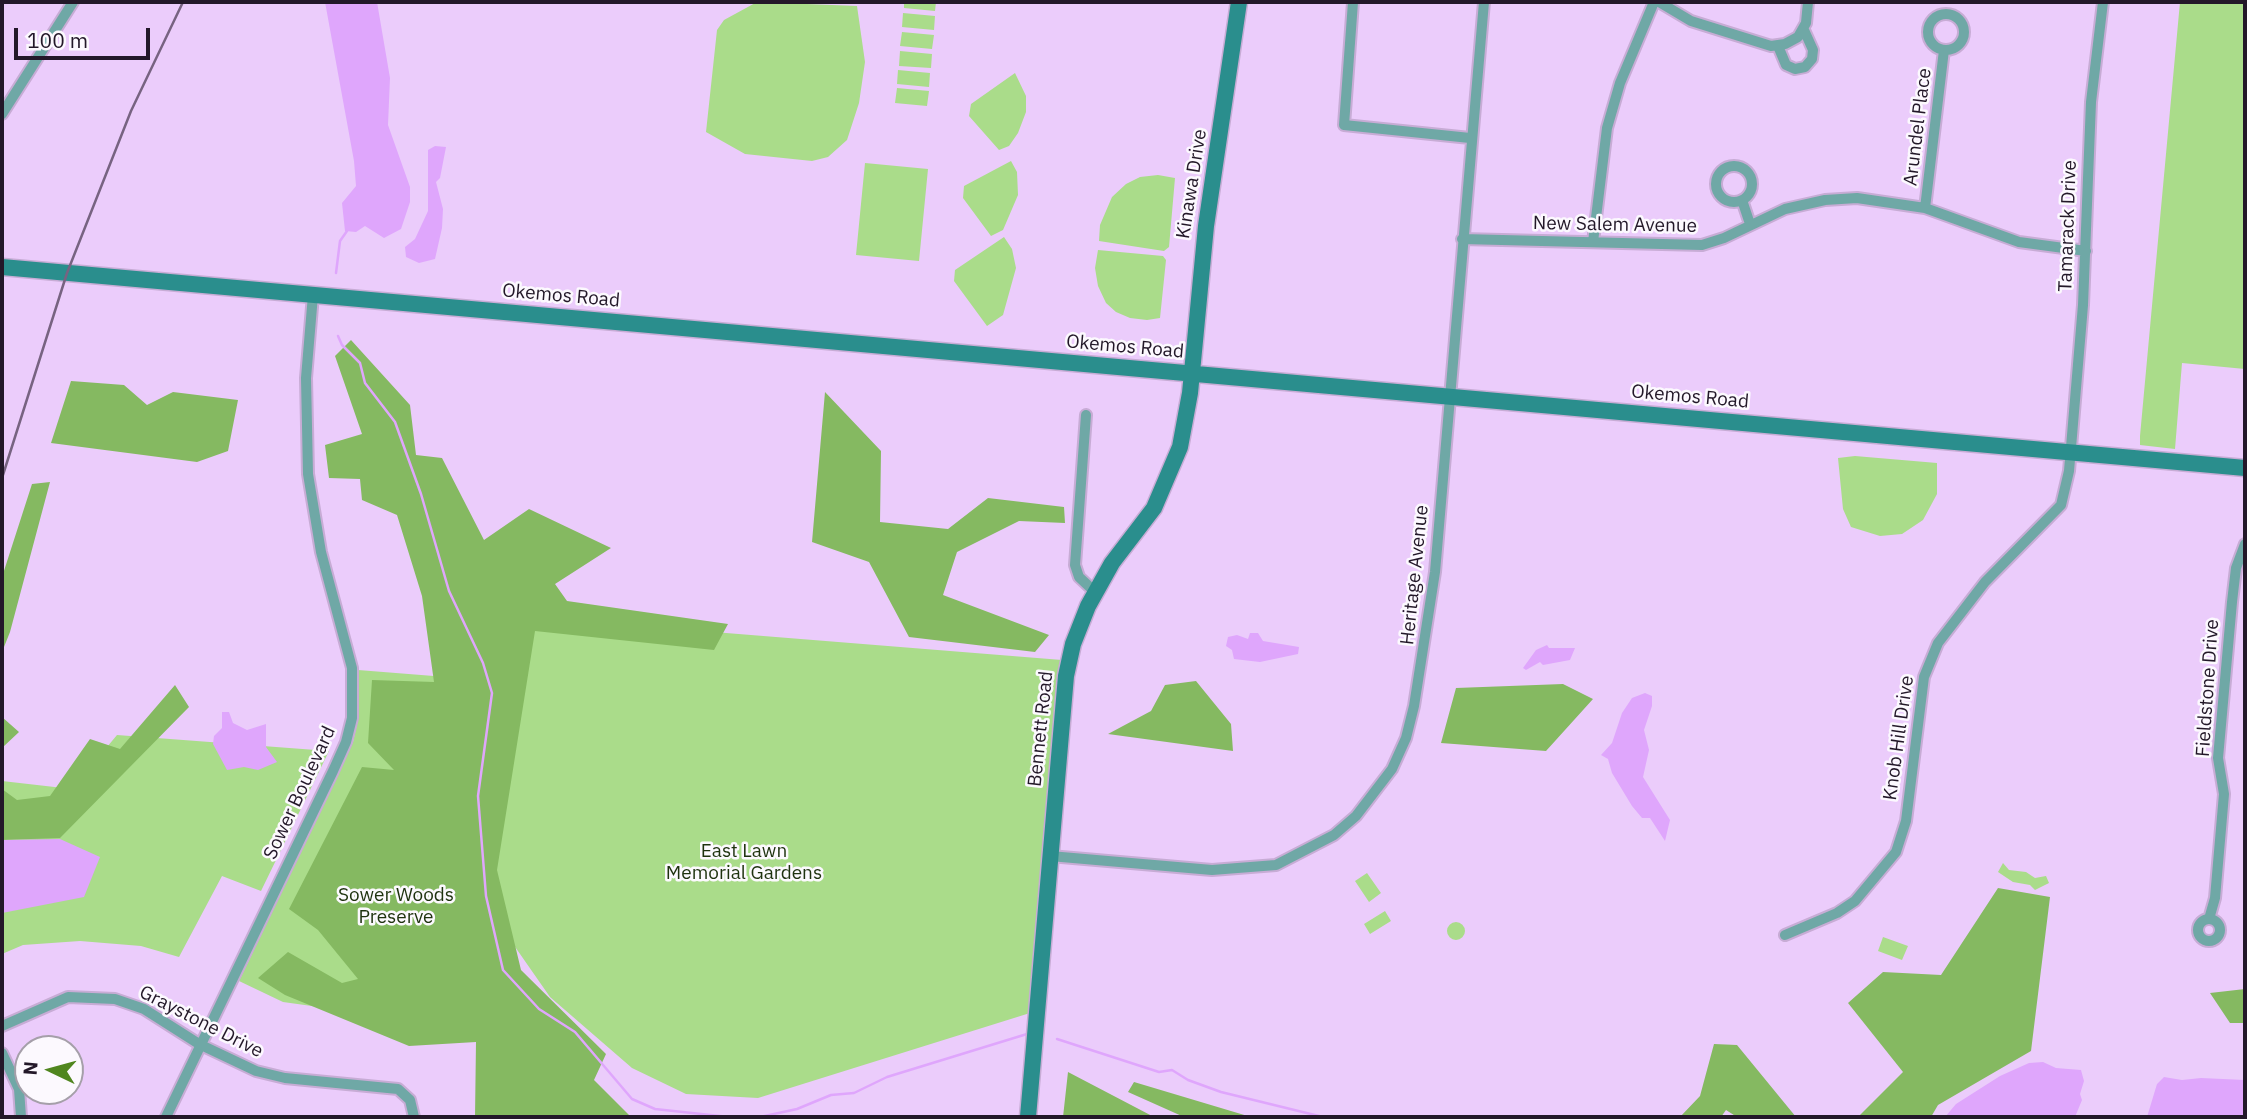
<!DOCTYPE html>
<html>
<head>
<meta charset="utf-8">
<style>
	body { margin:0 }
	#map { position:relative; width:2247px; height:1119px; overflow:hidden; background:#ebccfb; font-family:"IBM Plex Sans",sans-serif }
	canvas { display:block }
	.frame { position:absolute; inset:0; border:4px solid #231829; pointer-events:none }
	.north { position:absolute; left:14px; top:1035px; width:70px; height:70px; box-sizing:border-box; background:#fcf9fe; border:2px solid #a59fa9; border-radius:50%; rotate:275deg; font-size:19px; font-weight:700; line-height:28px; text-align:center; color:#231829 }
	.north::after { content:''; display:block; margin:auto; width:24px; height:32px; background:#50861f; clip-path:polygon(50% 0,100% 100%,50% 72%,0 100%) }
	.scale { position:absolute; left:14px; top:28px; width:136px; height:32px; box-sizing:border-box; border:4px solid #231829; border-top:0; padding-left:9px; font-size:21px; line-height:24px; white-space:nowrap; color:#231829; -webkit-text-stroke:5px #fcf9fe; paint-order:stroke }
</style>
</head>
<body>
<div id="map">
<canvas width="2247" height="1119"></canvas>
<div class="frame"></div>
<div class="north">N</div>
<div class="scale">100 m</div>
</div>
<script>
const ctx = document.querySelector('canvas').getContext('2d');
ctx.lineJoin = 'round';
function fill(path, color) { ctx.fillStyle = color; ctx.fill(path, 'evenodd'); }
const shape = rows => new Path2D(rows.map(r => 'M' + r).join(''));
function strokePath(path, color, width, dash) { ctx.strokeStyle = color; ctx.lineWidth = width; ctx.lineCap = dash ? 'butt' : 'round'; ctx.setLineDash(dash || []); ctx.stroke(path); }
function write(font, color, halo, rows, align = 'center') {
  ctx.font = font + ' "IBM Plex Sans",sans-serif'; ctx.lineWidth = 5; ctx.setLineDash([]); ctx.textBaseline = 'middle'; ctx.strokeStyle = halo; ctx.fillStyle = color; for (const [text, x, y, turn = 0] of rows) {
    ctx.save(); ctx.translate(x, y); ctx.rotate((+turn || 0) * Math.PI / 180); ctx.textAlign = isNaN(turn) ? turn : align; if (halo) ctx.strokeText(text, 0, 0); ctx.fillText(text, 0, 0); ctx.restore();
  }
}
fill(shape([
	[757,2,857,6,865,62,859,103,847,140,828,157,812,161,745,154,706,132,717,30,724,20],
	[904,2,936,2,935,11,904,8],
	[2180,2,2245,2,2245,369,2182,363,2175,449,2140,445,2140,436],
	[903,13,935,16,934,30,902,27],
	[902,32,934,35,932,49,900,46],
	[900,51,932,54,931,68,899,66],
	[898,70,930,73,929,87,897,84],
	[1015,73,1026,96,1026,112,1018,133,1009,146,999,150,969,116,971,104],
	[897,88,929,91,927,106,895,103],
	[1011,161,1017,172,1018,195,1003,230,991,236,963,198,964,186],
	[865,163,928,169,919,261,856,255],
	[1158,175,1175,178,1169,247,1164,251,1099,241,1100,225,1112,197,1126,184,1140,177],
	[1004,237,1012,249,1016,268,1003,315,987,326,954,281,955,270],
	[1098,250,1163,256,1166,260,1160,318,1147,320,1130,318,1116,312,1106,303,1098,286,1095,268],
	[1855,456,1937,463,1937,494,1923,520,1902,534,1880,536,1851,527,1843,509,1838,458],
	[527,617,1062,660,1030,1013,758,1098,686,1094,632,1068,550,997,504,931,477,1029,283,1002,239,981,353,742,359,715,358,670,522,683],
	[117,735,329,751,261,891,222,876,179,957,141,946,80,941,23,945,2,954,2,781,72,789],
	[2003,863,2009,870,2026,872,2035,878,2046,876,2049,883,2035,890,2030,885,2013,882,1998,872],
	[1367,873,1381,893,1369,902,1355,881],
	[1385,911,1391,921,1370,934,1364,924],
	'1447 931a9 9 0 1 1 18 0a9 9 0 1 1-18 0Z',
	[1883,937,1908,946,1902,960,1878,951]
]), '#aadc8a');
fill(shape([
	[351,340,410,405,416,455,442,458,484,540,529,509,611,548,555,584,567,601,728,624,714,650,535,631,497,870,521,970,606,1054,594,1080,631,1117,475,1117,476,1042,409,1046,285,995,258,978,288,952,342,983,358,979,318,930,289,909,362,767,394,770,368,743,372,680,434,682,422,596,397,515,362,500,360,479,329,478,325,445,362,434,335,356],
	[71,381,124,385,147,405,173,392,238,400,228,451,197,462,51,443],
	[825,392,881,451,880,522,948,529,988,498,1064,507,1065,523,1019,521,957,552,943,595,1049,635,1035,652,909,637,869,562,812,542],
	[50,482,10,632,2,652,2,577,32,484],
	[1196,681,1231,724,1233,751,1108,734,1151,711,1165,685],
	[1563,684,1593,699,1546,751,1441,743,1456,688],
	[175,685,189,707,60,838,2,840,2,789,17,800,50,796,90,739,120,749],
	[2,717,19,732,2,748],
	[1998,888,2050,897,2031,1051,1938,1105,1931,1117,1858,1117,1903,1072,1848,1003,1883,972,1941,975],
	[2245,989,2245,1023,2230,1023,2210,993],
	[1714,1044,1737,1045,1796,1117,1737,1117,1726,1110,1721,1117,1680,1117,1700,1096],
	[1068,1072,1154,1117,1063,1117],
	[1134,1082,1251,1117,1184,1117,1128,1092]
]), '#85b961');
fill(shape([
	[325,2,377,2,390,78,388,125,410,187,410,202,401,229,384,238,365,226,356,232,345,231,342,203,356,186,354,161],
	[435,146,446,147,440,178,436,182,443,209,442,228,435,259,419,263,406,257,405,247,415,239,428,211,428,150],
	[1250,633,1258,633,1263,641,1299,647,1298,654,1260,662,1234,659,1232,650,1226,646,1228,637,1237,635,1248,639],
	[1547,645,1549,648,1575,648,1570,660,1543,665,1540,662,1526,670,1523,668,1536,650],
	[1645,693,1652,696,1652,706,1644,730,1649,750,1643,777,1670,820,1665,841,1650,818,1642,818,1632,806,1612,773,1608,759,1601,755,1612,743,1622,713,1632,698],
	[222,712,229,712,233,723,247,730,266,724,266,747,277,762,258,770,244,767,227,770,213,744,214,736,222,728],
	[60,839,100,857,84,897,2,913,2,840],
	[2043,1062,2056,1068,2081,1070,2084,1081,2080,1094,2082,1100,2075,1117,1945,1117,1956,1104,2000,1076,2029,1063],
	[2164,1077,2182,1080,2201,1078,2245,1080,2245,1117,2147,1117,2157,1084]
]), '#dfa6fc');
strokePath(shape([
	[336,273,340,241,347,231],
	[338,336,342,345,360,363,365,383,395,422,421,494,449,591,483,663,492,693,478,796,486,896,503,970,539,1009,575,1032,632,1099,655,1109,729,1117],
	[1057,1039,1159,1072,1172,1070,1188,1080,1221,1092,1323,1117],
	[760,1117,797,1109,831,1095,854,1093,887,1077,1027,1034]
]), '#dfa6fc', 2.5);
const street = shape([
	[1353,2,1344,125,1470,138],
	[1659,2,1691,21,1771,46,1785,44,1798,37,1806,23,1808,2],
	'1928 32a18 18 0 1 1 36 0a18 18 0 1 1-36 0Z',
	[1778,46,1786,65,1795,69,1805,67,1812,59,1813,50,1804,30],
	[2,114,73,2],
	'1716 184a18 18 0 1 1 36 0a18 18 0 1 1-36 0Z',
	[1742,200,1750,224],
	[1925,208,1944,50],
	[1462,239,1702,245,1724,238,1785,209,1825,200,1857,198,1925,208,2019,242,2086,251],
	[1593,242,1607,128,1620,83,1654,2],
	[1086,415,1075,565,1079,577,1095,592],
	[1050,856,1212,870,1276,865,1334,835,1356,816,1392,769,1406,738,1414,706,1435,572,1484,2],
	[2209,919,2215,898,2224,794,2218,758,2232,602,2236,568,2245,544],
	'2198 930a11 11 0 1 1 22 0a11 11 0 1 1-22 0Z',
	[1785,935,1837,913,1855,901,1896,852,1906,821,1924,677,1938,643,1985,582,2061,505,2069,471,2083,305,2091,102,2103,2],
	[2,1026,68,997,115,999,144,1009,199,1044,256,1071,285,1078,398,1089,410,1100,414,1117],
	[2,1053,19,1089,21,1117],
	[166,1117,333,771,346,742,352,718,352,668,321,552,308,474,306,378,313,295]
]);
const secondary = shape([
	[2,267,2245,468],
	[1028,1117,1066,676,1073,644,1088,606,1112,563,1154,508,1180,447,1190,393,1206,226,1239,2]
]);
strokePath(street, '#c7acd5', 14);
strokePath(secondary, '#c7acd5', 19);
strokePath(street, '#6fa8a6', 10);
strokePath(secondary, '#2a8e8d', 16);
strokePath(shape([
	[2,478,67,273,131,111,183,2]
]), '#776381', 2.5);
write('19px', '#231829', '#fcf9fe', [
	["Arundel Place",1918,127,-83],
	["Kinawa Drive",1192,184,-81],
	["New Salem Avenue",1615,225,1],
	["Tamarack Drive",2068,226,-88],
	["Okemos Road",561,296,5],
	["Okemos Road",1125,347,5],
	["Okemos Road",1690,397,5],
	["Heritage Avenue",1415,575,-84],
	["Fieldstone Drive",2208,688,-86],
	["Bennett Road",1041,729,-84],
	["Knob Hill Drive",1899,738,-82],
	["Sower Boulevard",300,793,-65],
	["Graystone Drive",201,1022,27]
]);
write('19px', '#1e320e', '#fcf9fe', [
	["East Lawn",744,852],
	["Memorial Gardens",744,874],
	["Sower Woods",396,896],
	["Preserve",396,918]
]);
</script>
</body>
</html>
